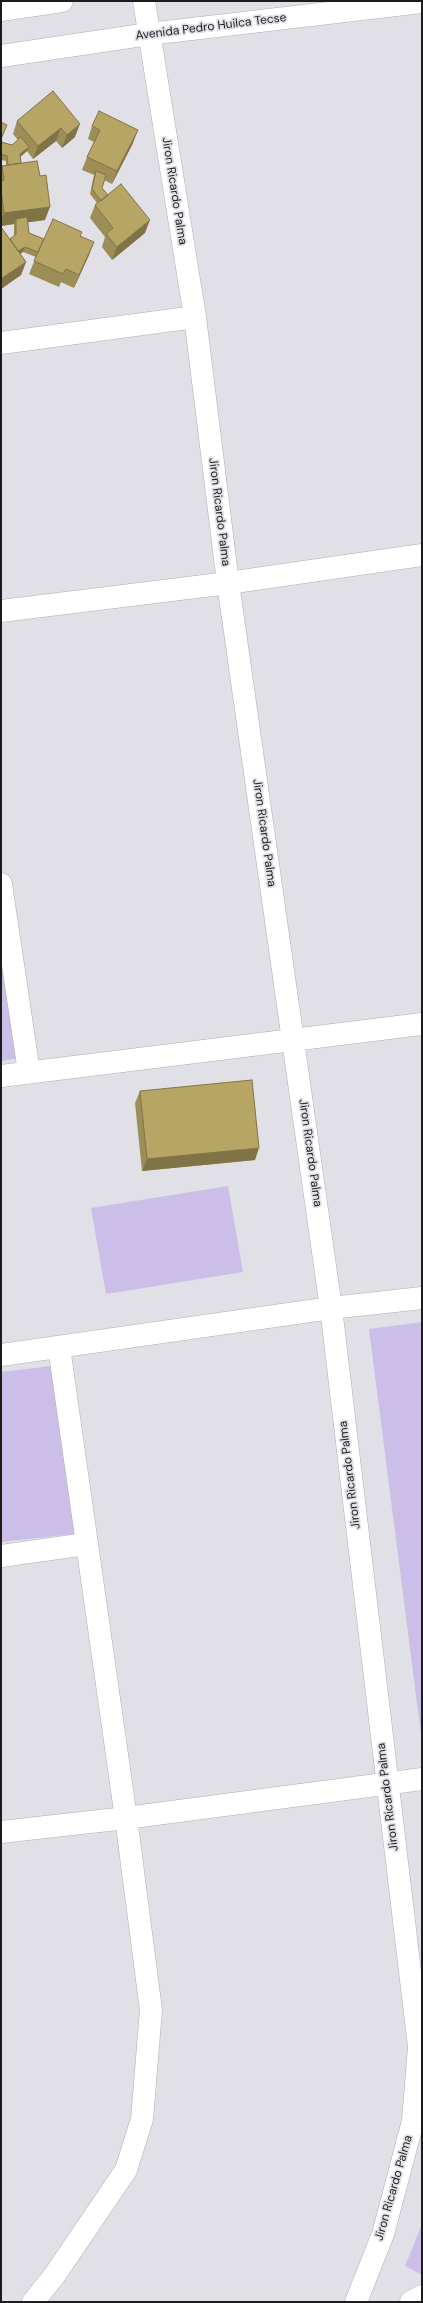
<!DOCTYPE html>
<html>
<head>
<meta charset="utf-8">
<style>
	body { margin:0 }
	#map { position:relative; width:423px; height:2303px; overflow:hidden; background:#e2e0e7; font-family:"DM Sans",sans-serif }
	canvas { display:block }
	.frame { position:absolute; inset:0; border:2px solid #1c1c1e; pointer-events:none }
</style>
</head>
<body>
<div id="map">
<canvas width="423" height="2303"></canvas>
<div class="frame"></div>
</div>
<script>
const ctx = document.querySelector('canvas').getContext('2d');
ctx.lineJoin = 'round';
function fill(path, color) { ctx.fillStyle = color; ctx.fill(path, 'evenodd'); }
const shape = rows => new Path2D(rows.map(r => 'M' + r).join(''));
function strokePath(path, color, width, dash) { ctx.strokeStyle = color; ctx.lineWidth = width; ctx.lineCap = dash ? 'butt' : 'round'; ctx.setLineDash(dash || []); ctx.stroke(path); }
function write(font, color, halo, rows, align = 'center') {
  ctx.font = font + ' "DM Sans",sans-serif'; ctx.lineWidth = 3.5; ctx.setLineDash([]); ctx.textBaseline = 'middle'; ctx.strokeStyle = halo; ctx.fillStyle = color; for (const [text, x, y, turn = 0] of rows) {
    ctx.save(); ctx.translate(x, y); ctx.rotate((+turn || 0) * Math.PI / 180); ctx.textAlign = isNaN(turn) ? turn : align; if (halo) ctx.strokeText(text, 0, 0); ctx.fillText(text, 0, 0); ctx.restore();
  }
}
fill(shape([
	[1,915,22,1058,1,1061],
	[228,1186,243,1272,106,1294,91,1208],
	[422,1322,422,1742,369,1329],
	[60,1365,83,1533,1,1542,1,1372],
	[422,2224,422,2275,405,2266]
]), '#cbbee8');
const street = shape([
	[144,1,195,317,228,583,331,1308,419,2047,413,2121,383,2234,356,2302],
	[1,343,195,317],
	[1,611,228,583,422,555],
	[1,884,29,1072],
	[1,1076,422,1024],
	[1,1355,331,1308,422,1298],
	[1,1556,86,1544],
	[1,1832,126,1818,422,1779],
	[33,2302,54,2276,126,2170,142,2119,151,2010,126,1818,59,1347],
	[411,2302,422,2296]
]);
const secondary = shape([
	[1,10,62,1],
	[1,56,149,34,422,2]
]);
strokePath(street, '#afadb4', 23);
strokePath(secondary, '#afadb4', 23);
strokePath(street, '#fff', 22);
strokePath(secondary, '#fff', 22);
fill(shape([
	[53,91,75,137,62,148,56,141,33,159,27,151,20,157,21,163,45,220,28,222,29,233,44,239,80,237,89,255,74,288,61,282,59,287,29,274,36,257,23,252,20,254,26,262,21,275,1,289,1,227,10,239,14,236,14,224,1,226,1,169,2,166,6,165,6,161,1,160,1,142,12,145,18,140,13,134,17,121],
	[92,126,133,143,112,184,104,180,102,188,108,195,145,233,112,260,102,247,105,237,90,218,95,205,97,203,90,194,94,175,82,170,87,157,94,142,88,139],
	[140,1091,255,1160,142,1171,135,1103]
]), '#9d8e57');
fill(shape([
	[80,124,75,137,62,148,67,135],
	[61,128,56,141,33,159,38,146],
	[138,130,133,143,112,184,117,171],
	[29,147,27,151,18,159,20,154],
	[50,207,45,220,16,224,16,219,14,224,1,226,1,221,4,213],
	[150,220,145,233,112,260,117,247],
	[94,242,89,255,74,288,79,275],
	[25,247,23,252,11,260,12,255],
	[26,262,21,275,1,289,1,279],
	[259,1148,255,1160,142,1171,147,1159]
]), '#807447');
const building = shape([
	[53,91,80,124,67,135,61,128,38,146,17,121,53,91],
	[99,111,138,130,117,171,87,157,100,130,92,126,99,111],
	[1,122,7,125,1,139,1,122],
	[21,137,29,147,20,154,21,163,8,165,7,156,1,154,1,142,12,145,21,137],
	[37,161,40,176,46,175,50,207,4,213,1,191,1,181,4,180,2,166,37,161],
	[96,171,106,175,102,188,108,195,101,201,92,189,96,171],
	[121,184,150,220,117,247,106,234,113,228,95,205,121,184],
	[27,217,29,233,44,239,38,252,25,247,18,251,10,239,16,234,16,219,27,217],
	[53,219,82,232,80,236,94,242,79,275,66,269,63,274,34,261,53,219],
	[1,227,26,262,1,279,1,227],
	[252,1080,259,1148,147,1159,140,1091,252,1080]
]);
fill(building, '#b7a565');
strokePath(building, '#807447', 1);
write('12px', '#1c1c1e', '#e2e0e7', [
	["Avenida Pedro Huilca Tecse",211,27,-7],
	["Jiron Ricardo Palma",174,191,81],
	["Jiron Ricardo Palma",219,512,83],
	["Jiron Ricardo Palma",264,833,82],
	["Jiron Ricardo Palma",310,1153,82],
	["Jiron Ricardo Palma",350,1475,-97],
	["Jiron Ricardo Palma",388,1797,-97],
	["Jiron Ricardo Palma",394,2188,-74]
]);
</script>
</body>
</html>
